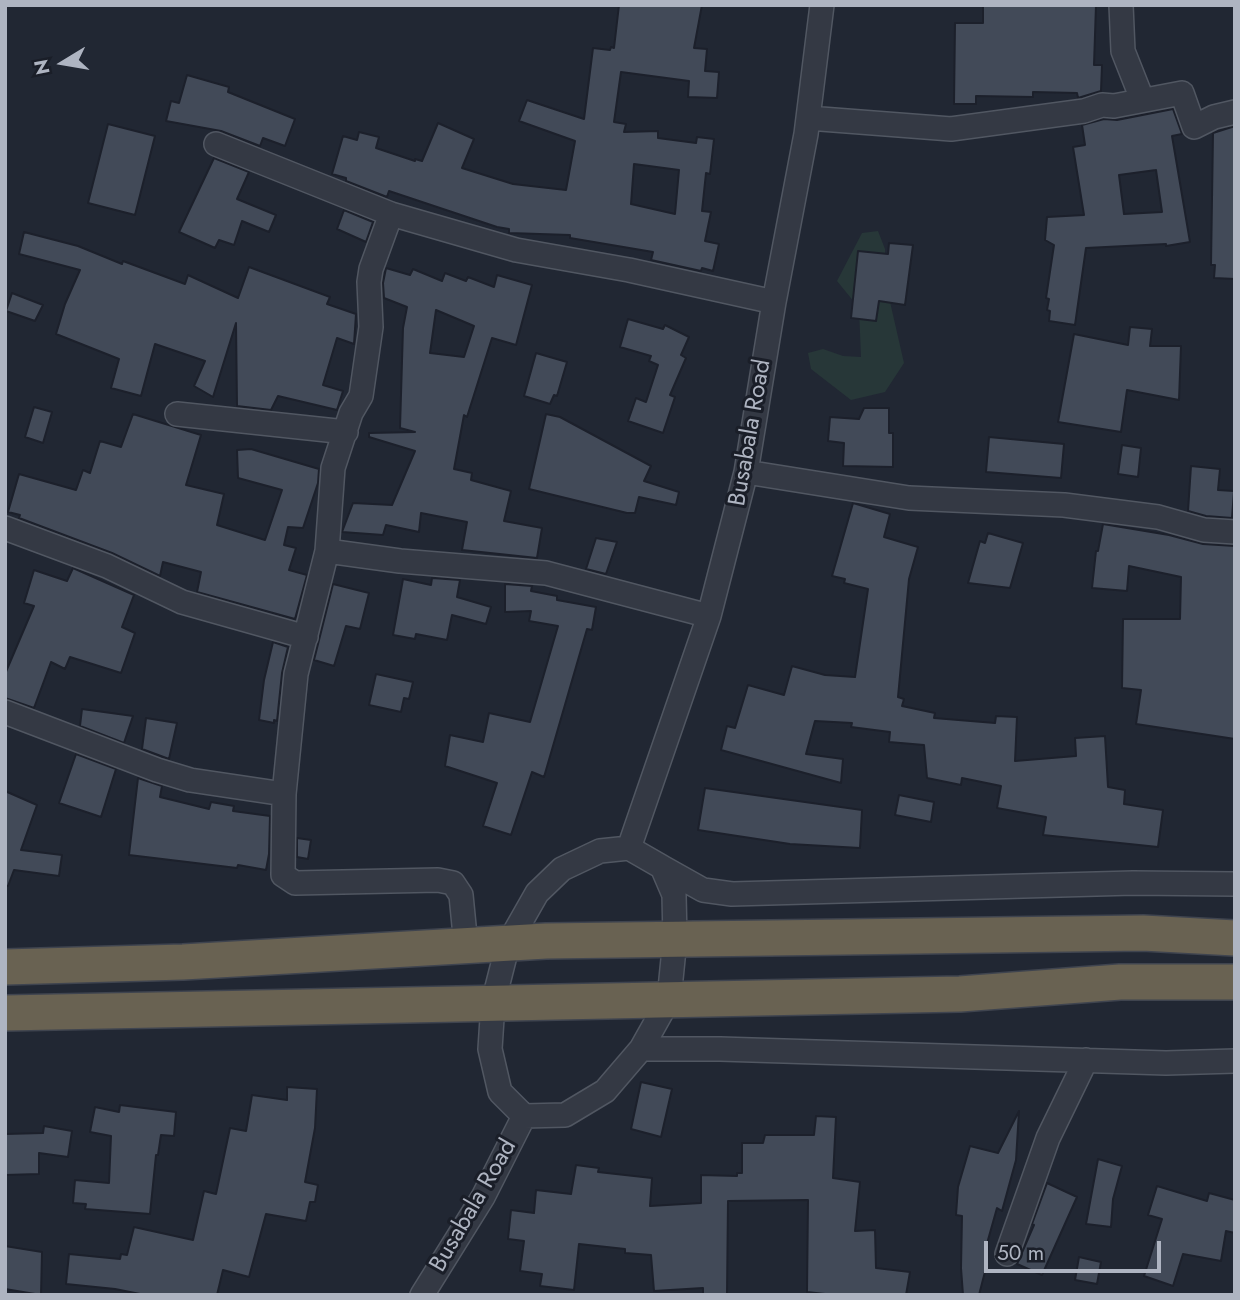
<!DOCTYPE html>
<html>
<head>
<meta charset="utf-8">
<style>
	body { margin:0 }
	#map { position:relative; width:1240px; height:1300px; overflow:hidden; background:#212733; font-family:Jost,sans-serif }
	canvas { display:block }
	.frame { position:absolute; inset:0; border:7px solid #aeb4c1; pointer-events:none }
	.north { position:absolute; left:28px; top:28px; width:70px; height:70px; -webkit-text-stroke:5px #1a1e28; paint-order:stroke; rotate:259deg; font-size:19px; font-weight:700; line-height:28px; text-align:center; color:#aeb4c1 }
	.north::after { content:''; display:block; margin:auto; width:24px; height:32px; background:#aeb4c1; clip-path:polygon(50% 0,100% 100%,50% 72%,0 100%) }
	.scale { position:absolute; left:984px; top:1241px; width:177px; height:32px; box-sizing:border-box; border:4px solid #aeb4c1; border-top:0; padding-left:9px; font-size:21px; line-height:24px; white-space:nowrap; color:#aeb4c1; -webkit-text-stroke:5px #1a1e28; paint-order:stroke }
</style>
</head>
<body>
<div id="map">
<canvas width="1240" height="1300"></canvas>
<div class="frame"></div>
<div class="north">N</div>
<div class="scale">50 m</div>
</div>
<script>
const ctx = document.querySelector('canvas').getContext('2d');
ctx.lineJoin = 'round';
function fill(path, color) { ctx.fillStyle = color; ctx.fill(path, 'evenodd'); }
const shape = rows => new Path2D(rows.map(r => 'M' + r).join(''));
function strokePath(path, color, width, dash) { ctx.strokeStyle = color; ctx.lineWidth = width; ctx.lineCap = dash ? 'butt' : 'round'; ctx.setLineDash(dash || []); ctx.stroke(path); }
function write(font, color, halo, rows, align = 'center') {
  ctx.font = font + ' Jost,sans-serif'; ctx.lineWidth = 6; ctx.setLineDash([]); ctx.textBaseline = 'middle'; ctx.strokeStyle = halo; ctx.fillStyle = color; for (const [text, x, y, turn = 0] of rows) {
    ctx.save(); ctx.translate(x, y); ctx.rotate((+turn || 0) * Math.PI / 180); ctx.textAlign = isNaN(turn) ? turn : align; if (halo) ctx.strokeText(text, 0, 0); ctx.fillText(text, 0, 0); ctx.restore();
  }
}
fill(shape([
	[878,231,885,249,885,280,904,363,885,392,851,400,811,369,808,353,823,349,843,356,861,357,859,308,837,281,862,233]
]), '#273738');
const building = shape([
	[619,5,702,5,694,48,707,49,705,71,719,72,717,98,688,97,689,81,621,72,614,122,626,124,624,132,658,131,658,138,696,143,697,137,714,139,710,174,706,173,702,211,711,212,705,241,719,244,713,271,702,268,701,271,651,260,653,252,570,238,570,235,509,233,509,229,497,227,389,191,387,197,346,181,346,178,332,174,343,136,357,140,359,132,379,137,376,148,415,161,415,159,422,161,438,123,474,139,462,168,513,184,566,190,575,141,519,121,527,100,584,119,593,48,610,50,611,47,614,48,619,5],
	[634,164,679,170,675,214,631,204,634,164],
	[983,5,1096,5,1094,65,1102,65,1101,91,1078,98,1077,93,1033,92,1033,97,976,96,976,104,954,104,955,23,983,23,983,5],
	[187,75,229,87,228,92,295,119,285,146,263,138,260,146,221,131,166,121,171,101,179,103,187,75],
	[1173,109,1182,134,1172,136,1190,242,1166,246,1166,244,1086,248,1075,325,1049,321,1050,311,1047,310,1049,299,1046,298,1054,245,1045,240,1047,217,1084,215,1073,147,1085,145,1082,125,1104,119,1117,120,1173,109],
	[1156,170,1162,212,1124,214,1119,175,1156,170],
	[108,124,155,136,135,215,88,203,108,124],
	[1235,126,1235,279,1214,278,1215,265,1211,265,1213,133,1235,126],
	[214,158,249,172,237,199,276,215,269,232,242,221,234,245,219,240,215,248,179,232,214,158],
	[344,210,373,222,366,242,337,229,344,210],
	[24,232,78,246,122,264,123,261,185,284,188,275,238,298,249,267,330,297,327,304,356,314,354,344,337,338,323,385,343,391,337,410,278,396,271,410,237,406,236,323,213,397,194,386,205,361,155,344,141,396,111,388,119,359,56,334,65,304,80,270,19,254,24,232],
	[889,243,913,245,905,305,879,301,876,321,851,318,858,251,888,254,889,243],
	[386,268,410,275,413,269,442,281,445,273,466,281,468,277,494,287,497,275,532,285,516,345,492,338,467,417,464,415,454,469,472,473,471,480,511,491,504,521,542,528,537,558,462,550,467,522,421,513,419,532,386,525,383,535,342,532,353,503,392,505,415,451,369,437,369,433,415,432,400,428,403,328,407,307,384,298,383,283,386,268],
	[436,310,474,326,464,357,430,353,436,310],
	[12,293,43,305,35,321,6,311,12,293],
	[628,319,663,329,665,325,689,337,681,355,686,358,670,395,675,397,663,433,628,421,636,398,646,402,658,365,649,361,651,356,620,347,628,319],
	[1130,327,1152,329,1150,346,1181,346,1179,400,1127,390,1121,432,1058,422,1074,334,1128,345,1130,327],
	[536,353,567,362,557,396,554,395,550,404,524,396,536,353],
	[34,407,52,412,43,443,25,437,34,407],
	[864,408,889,408,889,433,893,433,893,467,843,466,844,443,828,441,830,417,859,419,864,408],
	[133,414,201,435,186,485,224,494,217,525,265,540,282,490,238,478,237,450,251,449,319,469,318,483,303,528,288,527,284,545,296,548,289,570,307,575,295,619,197,592,201,572,163,562,160,576,112,553,19,518,20,515,8,512,19,474,76,490,83,470,90,473,100,441,121,447,133,414],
	[546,414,560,417,651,466,644,481,679,492,676,505,639,497,635,513,627,513,529,489,546,414],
	[989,437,1064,444,1061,478,986,472,989,437],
	[1122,445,1141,448,1138,477,1118,474,1122,445],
	[1191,466,1220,469,1218,490,1234,491,1232,518,1206,516,1188,511,1191,466],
	[853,503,890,514,884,537,918,547,909,579,898,697,904,699,902,706,935,713,934,718,995,723,996,716,1017,717,1015,761,1076,756,1075,738,1105,736,1108,787,1125,790,1124,804,1163,810,1158,847,1043,835,1046,817,997,808,1001,786,962,778,961,785,927,778,924,745,889,742,890,732,851,727,852,723,815,721,806,754,843,759,841,783,721,750,727,726,735,728,748,685,784,695,792,666,825,675,855,677,868,589,844,583,845,579,832,576,853,503],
	[1103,524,1169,535,1203,544,1235,546,1235,739,1136,724,1141,690,1122,688,1123,619,1180,619,1181,577,1129,566,1127,591,1092,588,1096,551,1098,551,1103,524],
	[988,533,1023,543,1010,588,968,583,980,541,985,543,988,533],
	[596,538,617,542,606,574,586,569,596,538],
	[73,568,134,595,122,627,135,633,121,673,70,657,65,669,51,662,34,708,5,698,5,674,34,606,24,603,34,570,67,581,73,568],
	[432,578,460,580,457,597,491,607,486,624,452,615,447,640,416,634,415,639,393,635,403,579,431,585,432,578],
	[333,584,369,593,360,629,346,626,334,666,314,660,333,584],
	[505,584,532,586,531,591,557,596,557,600,596,607,592,630,587,629,544,777,532,772,511,835,483,826,497,783,445,766,450,735,483,742,489,713,530,722,558,626,529,621,531,611,505,612,505,584],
	[273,642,288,647,282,673,277,721,274,720,274,723,259,720,264,680,273,642],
	[376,674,413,682,409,699,404,698,401,712,369,705,376,674],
	[82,709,133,716,124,743,80,726,82,709],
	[146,718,177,723,169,759,142,749,146,718],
	[76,754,116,769,101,817,59,803,76,754],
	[138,778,162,786,160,797,209,809,211,802,234,806,233,811,270,816,269,854,266,870,238,865,237,868,129,855,138,778],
	[705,788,862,810,860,848,790,844,698,830,705,788],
	[5,791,37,805,21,850,62,855,59,876,14,870,8,886,5,886,5,791],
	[899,795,934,802,931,822,895,815,899,795],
	[297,838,311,840,308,859,297,857,297,838],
	[641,1082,672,1089,661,1137,631,1129,641,1082],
	[287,1087,317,1089,315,1128,305,1182,318,1185,315,1202,310,1202,306,1221,266,1214,249,1277,223,1270,217,1295,145,1295,115,1289,66,1284,69,1254,120,1259,121,1254,127,1255,134,1227,193,1240,204,1191,216,1194,230,1128,246,1131,252,1095,287,1100,287,1087],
	[120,1105,176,1112,174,1136,161,1135,158,1155,156,1155,150,1214,85,1209,86,1204,73,1203,75,1180,109,1183,111,1136,90,1132,95,1107,119,1112,120,1105],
	[1019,1111,1016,1160,1002,1211,997,1208,988,1240,987,1264,979,1295,963,1295,961,1268,962,1216,956,1215,958,1187,970,1146,998,1153,1019,1111],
	[816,1116,836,1117,833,1178,860,1182,855,1231,875,1230,876,1268,910,1272,906,1295,834,1295,807,1292,808,1200,728,1201,727,1295,703,1295,703,1288,654,1291,651,1255,625,1253,625,1249,579,1244,574,1290,540,1286,542,1274,520,1271,524,1241,508,1239,511,1210,534,1213,536,1190,571,1194,576,1165,599,1168,598,1172,652,1178,650,1206,701,1203,701,1175,737,1176,737,1173,742,1173,742,1143,763,1143,765,1135,814,1135,816,1116],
	[44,1126,72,1131,68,1157,39,1153,39,1174,5,1175,5,1134,43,1133,44,1126],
	[1098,1159,1122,1166,1113,1199,1111,1227,1086,1224,1098,1159],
	[1047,1183,1077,1197,1042,1275,1017,1264,1034,1225,1032,1224,1047,1183],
	[1157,1186,1207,1201,1209,1193,1235,1200,1235,1233,1226,1231,1221,1261,1183,1254,1173,1286,1144,1276,1162,1219,1148,1215,1157,1186],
	[5,1246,42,1252,41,1295,5,1289,5,1246],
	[1079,1257,1101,1262,1097,1284,1075,1280,1079,1257]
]);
fill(building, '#424a58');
strokePath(building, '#1c202b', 2);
const minor = shape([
	[1121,5,1123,51,1142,99],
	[808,118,951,129,1084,111,1102,105,1114,106,1182,93,1194,127,1214,117,1235,112],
	[216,144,391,214,516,250,629,270,774,302],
	[391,214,371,269,369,282,371,327,361,396,351,413,333,468,327,551,296,674,284,794,283,875,295,883,438,880,453,883,461,895,466,946],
	[177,414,346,432],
	[746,472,909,498,1064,505,1158,517,1204,530,1235,532],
	[5,528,107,566,182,602,306,637],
	[327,551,400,561,546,573,709,616],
	[5,712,157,770,190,780,284,794],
	[629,848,709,616,746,472,774,302,806,134,822,5],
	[629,848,662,867,674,895,675,939,669,999,641,1049,605,1091,565,1115,524,1116,500,1092,490,1049,493,1003,508,944,537,893,562,869,600,851,629,848],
	[662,867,703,890,732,894,1133,883,1235,884],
	[641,1049,720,1049,1166,1063,1235,1061],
	[1007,1254,1048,1138,1086,1060],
	[422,1295,483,1197,524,1116]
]);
const highway = shape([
	[5,967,183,962,546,941,1143,933,1235,938],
	[5,1013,960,994,1120,982,1235,982]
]);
strokePath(minor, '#515762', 26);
strokePath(highway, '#3f444f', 38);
strokePath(minor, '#343944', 23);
strokePath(highway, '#696252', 35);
write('24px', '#aeb4c1', '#1a1e28', [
	["Busabala Road",751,433,-80],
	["Busabala Road",474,1206,-60]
]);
</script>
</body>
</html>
